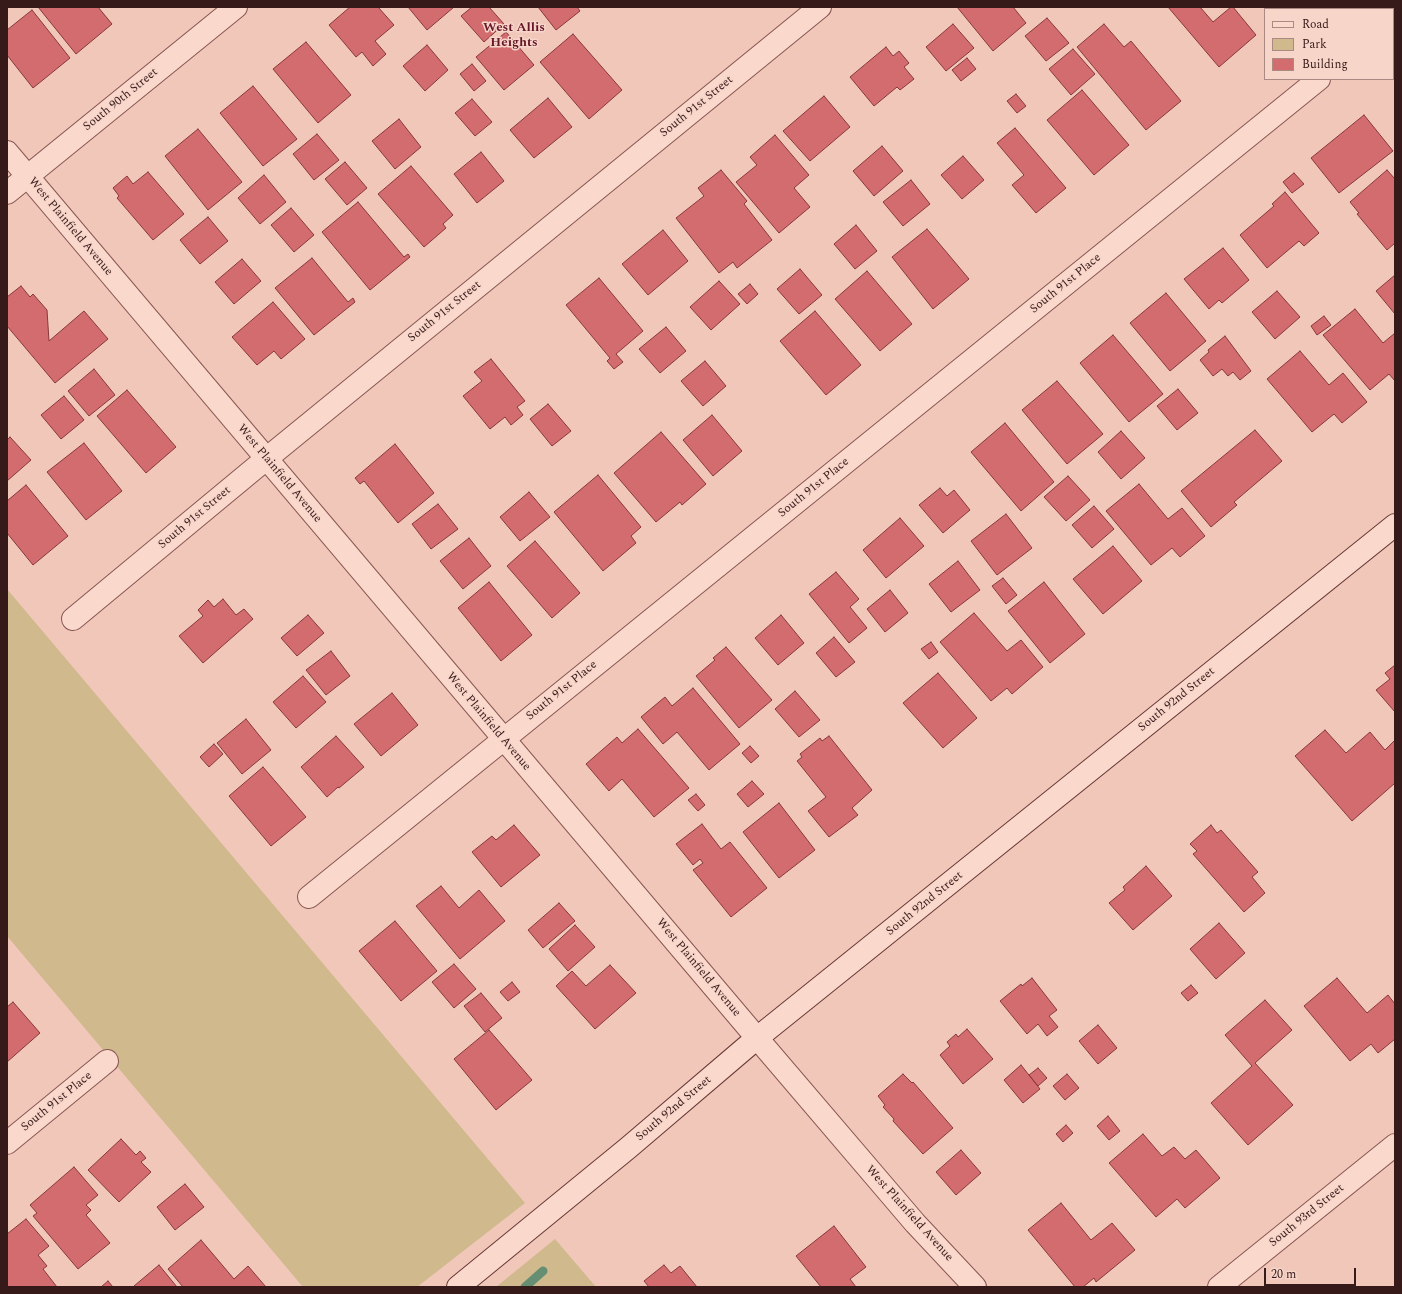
<!DOCTYPE html>
<html>
<head>
<meta charset="utf-8">
<style>
	body { margin:0 }
	#map { position:relative; width:1402px; height:1294px; overflow:hidden; background:#f1c7b9; font-family:Spectral,serif }
	canvas { display:block }
	.frame { position:absolute; inset:0; border:8px solid #351a19; pointer-events:none }
	.legend { position:absolute; left:1264px; top:8px; width:130px; height:72px; box-sizing:border-box; background:#f8d5c9; border:1px solid #aa8a83; margin:0; padding:5px 7px; list-style:none; font-size:12px; color:#351a19 }
	.legend li { display:flex; align-items:center; gap:8px; height:20px }
	.legend b { width:20px; border:1px solid #aa8a83 }
	.scale { position:absolute; left:1264px; top:1268px; width:92px; height:18px; box-sizing:border-box; border:2px solid #351a19; border-top:0; padding-left:5px; font-size:12px; line-height:14px; white-space:nowrap; color:#351a19; -webkit-text-stroke:3px #f8d5c9; paint-order:stroke }
</style>
</head>
<body>
<div id="map">
<canvas width="1402" height="1294"></canvas>
<div class="frame"></div>
<ul class="legend">
<li><b style="height:5px;background:#fbd8cc"></b>Road</li>
<li><b style="height:11px;background:#cfb98d"></b>Park</li>
<li><b style="height:11px;background:#d26c6f"></b>Building</li>
</ul>
<div class="scale">20 m</div>
</div>
<script>
const ctx = document.querySelector('canvas').getContext('2d');
ctx.lineJoin = 'round';
function fill(path, color) { ctx.fillStyle = color; ctx.fill(path, 'evenodd'); }
const shape = rows => new Path2D(rows.map(r => 'M' + r).join(''));
function strokePath(path, color, width, dash) { ctx.strokeStyle = color; ctx.lineWidth = width; ctx.lineCap = dash ? 'butt' : 'round'; ctx.setLineDash(dash || []); ctx.stroke(path); }
function write(font, color, halo, rows, align = 'center') {
  ctx.font = font + ' Spectral,serif'; ctx.lineWidth = 3; ctx.setLineDash([]); ctx.textBaseline = 'middle'; ctx.strokeStyle = halo; ctx.fillStyle = color; for (const [text, x, y, turn = 0] of rows) {
    ctx.save(); ctx.translate(x, y); ctx.rotate((+turn || 0) * Math.PI / 180); ctx.textAlign = isNaN(turn) ? turn : align; if (halo) ctx.strokeText(text, 0, 0); ctx.fillText(text, 0, 0); ctx.restore();
  }
}
fill(shape([
	[7,589,525,1203,417,1287,303,1287,7,936],
	[555,1239,596,1287,496,1287]
]), '#cfb98d');
strokePath(shape([
	[525,1287,543,1271]
]), '#668e72', 9);
const building = shape([
	[38,7,98,7,112,24,76,54,38,7],
	[350,7,378,7,394,25,375,41,386,54,373,66,362,52,356,57,329,25,350,7],
	[408,7,454,7,427,30,408,7],
	[472,7,489,7,504,24,484,42,461,16,472,7],
	[538,7,577,7,580,11,556,30,538,7],
	[957,7,1013,7,1026,23,993,51,957,7],
	[1168,7,1200,7,1213,22,1231,7,1233,7,1256,35,1219,67,1168,7],
	[32,10,70,58,33,88,7,55,7,30,32,10],
	[1047,18,1069,43,1046,61,1025,36,1047,18],
	[953,24,974,48,946,71,926,47,953,24],
	[1104,24,1124,47,1131,41,1181,101,1146,130,1077,47,1104,24],
	[506,32,534,65,504,90,476,57,506,32],
	[573,34,622,90,589,119,540,62,573,34],
	[306,42,351,95,318,123,273,69,306,42],
	[427,45,448,70,425,91,403,66,427,45],
	[886,47,893,56,899,51,909,63,904,67,914,79,900,90,897,87,874,106,850,77,886,47],
	[1073,49,1095,74,1071,95,1049,69,1073,49],
	[967,58,976,69,961,81,952,70,967,58],
	[472,64,486,81,474,91,460,74,472,64],
	[253,86,297,139,263,166,220,113,253,86],
	[1082,90,1129,145,1094,175,1047,120,1082,90],
	[1016,94,1026,106,1017,113,1007,101,1016,94],
	[824,96,850,127,810,161,783,131,824,96],
	[548,98,572,127,534,158,510,130,548,98],
	[472,99,492,122,475,136,455,113,472,99],
	[1364,115,1393,151,1339,193,1311,158,1364,115],
	[399,119,421,147,395,169,372,141,399,119],
	[1015,128,1066,188,1036,213,1012,185,1024,175,997,143,1015,128],
	[198,129,242,182,208,210,165,156,198,129],
	[317,134,339,160,314,180,293,154,317,134],
	[775,135,809,175,794,188,810,207,779,233,736,182,757,165,750,157,775,135],
	[882,146,903,171,874,196,853,171,882,146],
	[481,152,504,181,477,203,454,174,481,152],
	[963,156,984,180,962,199,941,175,963,156],
	[345,162,367,188,347,205,325,179,345,162],
	[411,166,453,215,443,224,446,228,424,247,378,194,411,166],
	[721,170,747,201,744,204,772,240,737,268,733,262,719,273,676,218,704,196,698,188,721,170],
	[1387,170,1395,179,1395,243,1387,250,1357,214,1359,213,1350,202,1387,170],
	[148,172,184,214,153,240,117,198,119,196,113,188,127,176,133,184,148,172],
	[1294,173,1304,184,1292,193,1283,182,1294,173],
	[264,175,286,202,260,224,238,198,264,175],
	[911,180,930,204,903,226,883,202,911,180],
	[1285,192,1319,233,1304,246,1299,241,1267,268,1240,235,1274,206,1272,204,1285,192],
	[358,202,404,257,408,254,410,257,370,290,322,232,358,202],
	[291,208,314,235,294,252,271,225,291,208],
	[208,217,228,241,200,264,180,240,208,217],
	[856,225,877,251,855,269,834,244,856,225],
	[927,229,969,279,933,309,892,257,927,229],
	[663,230,688,261,648,295,622,264,663,230],
	[1223,248,1249,280,1222,303,1219,300,1209,309,1184,279,1223,248],
	[312,258,348,302,353,298,355,302,314,335,275,288,312,258],
	[242,259,261,281,234,304,215,282,242,259],
	[800,269,822,295,799,314,777,289,800,269],
	[867,271,912,324,880,351,835,299,867,271],
	[1395,275,1395,314,1376,291,1395,275],
	[599,278,643,331,616,354,623,362,614,369,607,361,610,358,566,305,599,278],
	[719,281,740,304,711,330,690,307,719,281],
	[750,284,758,294,747,304,738,294,750,284],
	[21,286,30,297,33,294,47,310,49,341,84,311,108,339,55,383,7,326,7,297,21,286],
	[1277,291,1300,317,1275,339,1252,312,1277,291],
	[1166,293,1206,341,1170,371,1130,323,1166,293],
	[273,302,305,339,281,359,274,351,257,365,232,337,273,302],
	[1355,309,1383,343,1395,333,1395,381,1389,374,1370,390,1323,335,1355,309],
	[815,311,861,365,826,395,780,341,815,311],
	[1324,316,1331,325,1317,335,1311,326,1324,316],
	[666,327,686,351,660,373,639,349,666,327],
	[1113,335,1163,394,1129,422,1080,363,1113,335],
	[1225,336,1251,371,1240,380,1233,372,1228,376,1222,369,1213,376,1200,360,1209,352,1208,350,1225,336],
	[1300,351,1329,385,1343,373,1367,402,1342,423,1334,414,1312,432,1267,379,1300,351],
	[491,359,525,401,517,407,523,415,511,425,505,417,490,429,463,396,482,381,474,372,491,359],
	[705,361,726,386,703,406,681,381,705,361],
	[94,369,115,395,89,416,68,391,94,369],
	[1057,381,1103,434,1067,464,1022,410,1057,381],
	[1178,389,1198,413,1177,430,1157,406,1178,389],
	[127,390,176,447,146,473,97,416,127,390],
	[64,396,84,420,61,439,41,415,64,396],
	[548,404,571,431,552,446,530,419,548,404],
	[712,415,742,451,713,476,683,440,712,415],
	[1005,423,1054,482,1021,511,971,452,1005,423],
	[1255,430,1282,461,1234,502,1237,505,1211,527,1181,491,1255,430],
	[1121,431,1145,458,1121,479,1098,452,1121,431],
	[661,432,706,484,682,505,680,502,656,522,614,473,661,432],
	[10,437,31,460,7,481,7,440,10,437],
	[84,443,122,491,86,520,47,472,84,443],
	[395,444,434,493,398,523,364,481,360,484,355,478,395,444],
	[598,475,641,527,631,536,636,543,603,571,554,512,598,475],
	[1068,476,1090,500,1066,521,1044,497,1068,476],
	[1139,484,1168,519,1182,508,1205,536,1180,557,1172,548,1151,565,1106,511,1139,484],
	[26,485,68,536,33,565,7,533,7,501,26,485],
	[940,488,947,496,954,490,970,510,943,533,919,505,940,488],
	[529,492,550,517,520,541,500,517,529,492],
	[438,504,458,529,431,549,412,524,438,504],
	[1094,506,1114,529,1092,548,1072,525,1094,506],
	[1006,514,1032,548,997,575,971,541,1006,514],
	[900,518,924,546,886,578,863,550,900,518],
	[469,538,491,566,463,589,440,561,469,538],
	[535,541,580,593,552,618,507,566,535,541],
	[1113,546,1142,581,1103,614,1073,579,1113,546],
	[958,561,980,590,951,612,929,584,958,561],
	[836,572,859,599,850,607,867,628,849,643,809,594,836,572],
	[1003,578,1017,595,1006,604,992,586,1003,578],
	[489,582,532,635,501,661,458,608,489,582],
	[1044,582,1085,634,1050,663,1008,611,1044,582],
	[890,590,908,613,885,632,867,609,890,590],
	[223,599,236,615,244,609,253,619,203,663,179,636,203,616,198,610,208,600,214,607,223,599],
	[974,613,1007,651,1021,640,1043,667,1012,694,1007,688,991,701,940,642,974,613],
	[308,615,324,633,297,656,281,638,308,615],
	[781,615,804,643,778,665,755,638,781,615],
	[834,637,855,662,836,677,816,653,834,637],
	[931,642,938,652,929,659,921,649,931,642],
	[726,647,772,700,739,728,696,676,715,660,713,658,726,647],
	[331,651,350,676,326,695,306,670,331,651],
	[1395,665,1395,712,1376,690,1390,679,1385,673,1395,665],
	[938,673,977,718,943,748,903,703,938,673],
	[303,676,326,702,296,728,273,702,303,676],
	[693,688,740,744,709,770,677,732,663,744,641,717,665,697,672,706,693,688],
	[795,691,820,720,799,737,775,709,795,691],
	[392,693,418,725,381,756,354,724,392,693],
	[246,719,271,750,242,774,217,743,246,719],
	[638,729,689,788,654,817,622,779,609,791,586,764,617,737,622,743,638,729],
	[1325,730,1346,753,1370,732,1385,750,1395,740,1395,783,1352,821,1295,756,1325,730],
	[336,736,364,767,339,788,338,787,327,797,301,767,336,736],
	[829,736,872,790,852,808,858,815,829,837,808,811,826,797,797,761,802,757,800,754,820,738,822,741,829,736],
	[214,744,223,754,209,767,200,757,214,744],
	[750,746,759,756,751,763,742,753,750,746],
	[263,767,306,817,271,846,229,796,263,767],
	[752,781,764,794,748,807,737,794,752,781],
	[696,794,705,805,698,811,688,800,696,794],
	[779,803,815,850,779,878,743,832,779,803],
	[702,824,721,849,730,842,767,888,731,917,693,870,703,863,700,859,693,865,676,844,702,824],
	[514,825,540,855,501,887,472,852,492,836,496,840,514,825],
	[1211,825,1217,833,1221,830,1258,872,1252,877,1265,893,1244,912,1193,854,1197,851,1190,844,1211,825],
	[1146,866,1172,896,1133,930,1109,903,1125,890,1123,887,1146,866],
	[441,886,459,908,479,890,505,921,460,959,416,906,441,886],
	[559,903,575,921,543,948,528,930,559,903],
	[395,921,437,971,401,1001,359,951,395,921],
	[1219,923,1245,953,1216,979,1190,949,1219,923],
	[575,925,595,947,568,971,549,949,575,925],
	[454,964,476,989,454,1008,432,982,454,964],
	[610,965,636,993,595,1029,556,986,572,971,586,986,610,965],
	[1032,978,1057,1010,1049,1016,1058,1027,1047,1036,1038,1024,1027,1034,1000,1001,1021,984,1022,986,1032,978],
	[1337,978,1367,1013,1388,995,1395,1004,1395,1039,1378,1053,1371,1044,1350,1061,1304,1006,1337,978],
	[512,982,520,992,508,1001,500,992,512,982],
	[1191,985,1198,993,1188,1001,1181,993,1191,985],
	[481,993,502,1018,485,1032,464,1006,481,993],
	[1265,1000,1292,1030,1255,1063,1293,1105,1248,1145,1211,1103,1252,1066,1225,1035,1265,1000],
	[13,1002,40,1033,7,1062,7,1007,13,1002],
	[1098,1025,1117,1048,1098,1064,1079,1041,1098,1025],
	[967,1029,993,1059,963,1084,940,1055,950,1046,947,1042,956,1034,958,1037,967,1029],
	[489,1030,532,1080,496,1110,454,1059,489,1030],
	[1021,1065,1040,1089,1023,1103,1004,1080,1021,1065],
	[1038,1068,1047,1078,1038,1086,1029,1075,1038,1068],
	[903,1074,912,1083,913,1082,953,1128,923,1154,893,1121,894,1119,883,1107,885,1105,878,1096,903,1074],
	[1067,1074,1079,1088,1065,1100,1053,1086,1067,1074],
	[1108,1116,1120,1131,1109,1140,1097,1126,1108,1116],
	[1066,1125,1073,1133,1063,1142,1056,1134,1066,1125],
	[1143,1134,1162,1156,1174,1147,1185,1159,1196,1150,1220,1178,1185,1208,1177,1199,1156,1217,1109,1163,1143,1134],
	[121,1139,136,1155,140,1151,146,1158,141,1162,151,1172,119,1202,88,1170,121,1139],
	[961,1150,981,1173,956,1195,936,1172,961,1150],
	[74,1167,98,1195,86,1205,91,1210,86,1215,110,1243,78,1269,33,1216,37,1213,30,1205,74,1167],
	[185,1184,204,1207,175,1230,157,1207,185,1184],
	[1061,1203,1091,1240,1112,1223,1135,1250,1096,1282,1094,1278,1083,1287,1075,1287,1028,1230,1061,1203],
	[26,1219,49,1246,38,1255,47,1266,43,1269,57,1287,7,1287,7,1234,26,1219],
	[834,1226,866,1267,850,1279,856,1287,821,1287,796,1256,834,1226],
	[201,1240,234,1279,248,1266,266,1287,183,1287,168,1269,201,1240],
	[159,1265,177,1287,135,1287,134,1286,159,1265],
	[664,1265,671,1273,680,1266,697,1287,649,1287,644,1281,664,1265],
	[108,1281,113,1287,101,1287,108,1281]
]);
fill(building, '#d26c6f');
strokePath(building, '#88373c', 1);
const street = shape([
	[7,152,757,1038,915,1223,975,1287],
	[7,193,236,7],
	[73,619,266,459,820,7],
	[309,897,1319,79],
	[7,1143,107,1061],
	[1219,1287,1395,1145]
]);
const secondary = shape([
	[1366,7,1367,9],
	[1393,39,1395,41],
	[458,1287,628,1148,757,1038,1395,525]
]);
strokePath(street, '#885753', 24);
strokePath(secondary, '#693936', 24);
strokePath(street, '#fbd8cc', 22);
strokePath(secondary, '#fbd8cc', 22);
write('12px', '#351a19', '#f8d5c9', [
	["South 90th Street",121,100,-39],
	["South 91st Street",697,107,-39],
	["West Plainfield Avenue",70,227,50],
	["South 91st Place",1066,284,-39],
	["South 91st Street",445,312,-39],
	["West Plainfield Avenue",279,474,50],
	["South 91st Place",814,488,-39],
	["South 91st Street",195,518,-40],
	["South 91st Place",562,691,-39],
	["South 92nd Street",1177,700,-39],
	["West Plainfield Avenue",488,722,50],
	["South 92nd Street",925,904,-39],
	["West Plainfield Avenue",698,968,50],
	["South 91st Place",57,1102,-39],
	["South 92nd Street",674,1109,-40],
	["West Plainfield Avenue",909,1214,48],
	["South 93rd Street",1307,1216,-39]
]);
write('bold 13px', '#651629', '#f8d5c9', [
	["West Allis",514,28],
	["Heights",514,43]
]);
</script>
</body>
</html>
